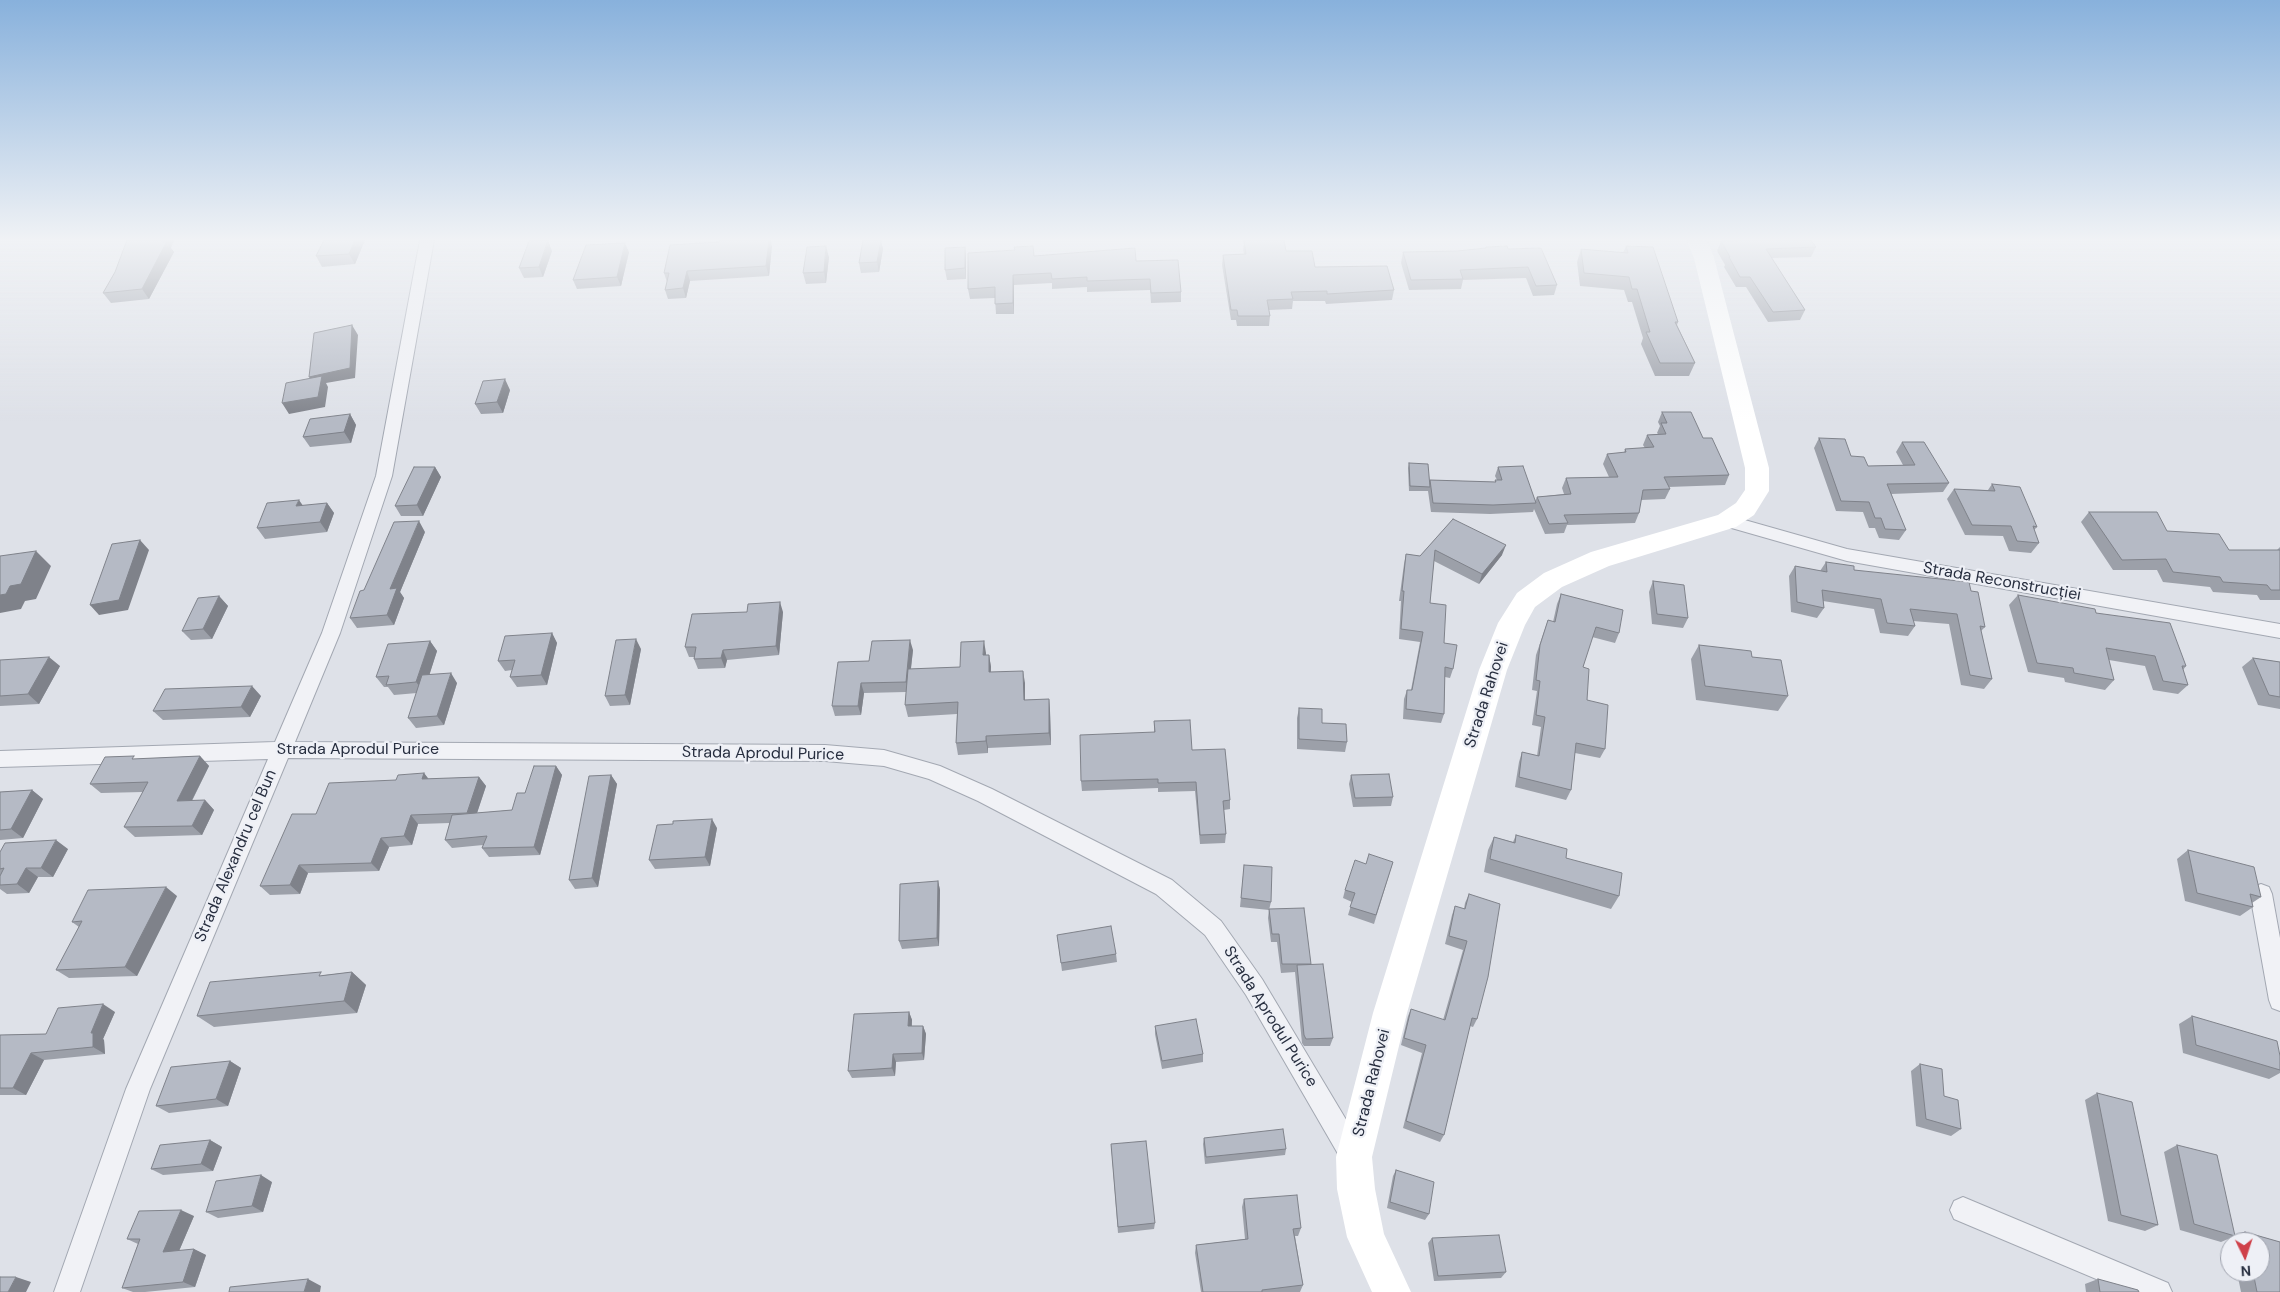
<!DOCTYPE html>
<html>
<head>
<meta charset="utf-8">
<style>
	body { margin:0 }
	#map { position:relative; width:2280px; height:1292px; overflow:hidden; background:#dee1e8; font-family:"DM Sans",sans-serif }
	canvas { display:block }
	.north { position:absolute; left:2220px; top:1232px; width:50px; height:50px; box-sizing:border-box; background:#eef0f6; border:1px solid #9ea2ad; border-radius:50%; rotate:176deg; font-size:14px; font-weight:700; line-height:20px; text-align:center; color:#272e3f }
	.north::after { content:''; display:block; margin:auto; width:18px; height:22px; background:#cf414a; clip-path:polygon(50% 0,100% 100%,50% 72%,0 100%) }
</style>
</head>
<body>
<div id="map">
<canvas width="2280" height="1292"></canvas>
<div class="north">N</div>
</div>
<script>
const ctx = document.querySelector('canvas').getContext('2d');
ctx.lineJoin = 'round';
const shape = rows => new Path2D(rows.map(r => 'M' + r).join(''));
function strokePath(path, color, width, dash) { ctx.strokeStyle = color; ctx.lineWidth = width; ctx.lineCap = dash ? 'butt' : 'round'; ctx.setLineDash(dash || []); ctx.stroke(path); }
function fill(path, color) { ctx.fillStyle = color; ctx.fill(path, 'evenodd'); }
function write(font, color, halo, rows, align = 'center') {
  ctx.font = font + ' "DM Sans",sans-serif'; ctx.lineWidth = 4.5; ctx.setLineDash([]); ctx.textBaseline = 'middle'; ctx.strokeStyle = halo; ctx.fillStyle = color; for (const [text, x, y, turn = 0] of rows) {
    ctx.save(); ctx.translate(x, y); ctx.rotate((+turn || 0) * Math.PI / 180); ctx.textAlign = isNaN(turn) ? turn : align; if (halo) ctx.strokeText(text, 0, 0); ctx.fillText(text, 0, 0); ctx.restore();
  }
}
const street = shape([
	[420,240,434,240,392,476,340,633,295,742,825,745,884,750,940,766,992,789,1172,880,1221,921,1262,979,1363,1148,1366,1157,1363,1166,1354,1169,1345,1166,1246,995,1205,935,1156,894,978,801,929,779,884,766,825,761,288,758,150,1089,80,1292,54,1292,126,1089,268,759,0,767,0,751,275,742,322,633,376,476,420,240],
	[1727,515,1847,549,2280,624,2280,638,1847,561,1721,525,1718,521,1721,517,1727,515],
	[2261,884,2269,887,2272,894,2280,938,2280,1011,2272,1008,2269,1000,2250,894,2253,887,2261,884],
	[1963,1197,2168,1283,2172,1292,2127,1292,1954,1219,1950,1210,1954,1201,1963,1197]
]);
strokePath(street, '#a3a8b2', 2);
fill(street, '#f1f2f6');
fill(shape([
	[1687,240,1707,240,1714,258,1769,468,1769,491,1754,515,1736,527,1609,566,1562,587,1535,607,1525,625,1507,670,1407,1013,1372,1157,1375,1189,1384,1234,1411,1292,1372,1292,1347,1237,1337,1189,1336,1157,1373,1013,1479,670,1498,623,1517,593,1544,573,1591,552,1718,515,1736,503,1745,490,1745,468,1694,258,1687,240]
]), '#fff');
fill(shape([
	[324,240,365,240,355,264,322,267,316,256],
	[863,240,881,240,883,249,879,272,861,273,859,263],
	[1244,240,1286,251,1315,267,1394,290,1392,300,1326,304,1325,301,1293,301,1292,309,1269,310,1270,316,1269,326,1237,326,1236,320,1231,320,1222,265,1223,255,1244,254,1243,250],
	[1727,240,1811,240,1816,247,1811,257,1772,258,1805,310,1800,320,1768,322,1746,287,1736,287,1724,267,1725,265,1717,251,1721,241,1727,241],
	[772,246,769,276,690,281,686,298,668,299,665,290,667,282,664,273],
	[1626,246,1678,322,1677,325,1695,363,1689,376,1655,376,1641,344,1643,338,1632,302,1628,302,1624,290,1580,286,1577,262,1581,249,1623,253],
	[965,247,966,257,966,279,947,280,945,270],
	[1486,247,1508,249,1557,285,1554,295,1533,296,1526,278,1463,280,1461,289,1409,290,1401,263,1403,252,1457,251,1485,248],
	[171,248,174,252,149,299,111,303,103,293],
	[1015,250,1034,256,1136,261,1181,292,1181,302,1151,303,1150,290,1087,292,1087,287,1052,289,1052,283,1014,285,1014,314,996,314,995,298,970,299,968,289],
	[552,251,543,277,524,278,519,268],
	[629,252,621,286,577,289,573,280],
	[829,257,826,283,806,284,803,273],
	[510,390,503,413,481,414,475,404],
	[1662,412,1703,438,1729,475,1725,485,1668,487,1670,489,1665,499,1641,500,1639,513,1635,523,1567,525,1564,533,1545,534,1534,509,1533,512,1490,514,1431,512,1428,491,1409,491,1408,468,1409,463,1429,484,1430,480,1495,482,1495,480,1497,480,1495,476,1498,467,1535,501,1537,497,1564,494,1562,488,1566,478,1609,477,1603,464,1607,454,1624,453,1625,449,1645,448,1643,445,1647,435,1658,434,1657,433,1660,426,1658,422],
	[350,414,356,425,351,443,310,447,303,437],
	[1819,438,1851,456,1868,466,1903,465,1896,452,1902,442,1949,483,1943,492,1891,494,1906,530,1899,540,1879,538,1875,528,1869,528,1863,512,1836,511,1814,448],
	[435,467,441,477,423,516,401,516,395,506],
	[1992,484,2037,527,2034,530,2039,543,2031,553,2009,551,2003,536,1965,535,1947,499,1954,489,1988,490],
	[327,503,334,513,327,532,265,539,257,528],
	[2089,512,2167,531,2229,550,2277,550,2280,547,2280,600,2260,600,2257,595,2213,592,2210,587,2163,582,2157,570,2113,570,2081,522],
	[1453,519,1502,555,1479,584,1434,561,1430,603,1453,669,1450,678,1445,677,1444,714,1441,723,1403,719,1404,699,1407,690,1411,690,1420,642,1399,639,1401,601,1399,601,1404,564,1406,554,1420,556],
	[425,532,400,592,404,598,394,625,357,628,350,618,364,590],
	[1826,562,1854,570,1971,591,1985,627,1981,631,1992,679,1984,689,1961,685,1949,624,1913,621,1915,626,1908,636,1880,633,1874,609,1823,601,1824,608,1817,618,1791,612,1789,576,1795,566,1820,571],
	[1653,581,1688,618,1683,628,1652,624,1649,592],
	[1561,594,1619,633,1615,643,1592,637,1583,667,1587,700,1605,749,1600,758,1575,753,1571,790,1566,800,1515,787,1519,762,1522,752,1537,756,1541,727,1532,725,1537,691,1532,690,1536,655,1548,620,1553,622,1557,604],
	[2018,595,2096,613,2186,666,2183,670,2188,685,2178,694,2153,690,2145,666,2109,660,2114,680,2105,690,2065,682,2064,678,2028,672,2009,605],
	[219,596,228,606,212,639,191,640,182,631],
	[783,612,779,655,727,660,725,668,698,669,694,659,694,657,689,657,685,647],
	[552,633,557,643,547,685,517,687,510,677,512,670,505,671,498,661],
	[430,641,437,651,429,675,457,683,444,725,416,728,408,718,417,693,394,695,388,687,384,687,376,677],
	[1699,645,1752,657,1788,696,1778,711,1696,700,1691,659],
	[641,649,630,705,610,706,605,696],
	[913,650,911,669,960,667,986,653,986,655,989,655,991,667,991,672,1025,683,1025,700,1049,699,1050,711,1051,745,988,748,988,753,958,755,956,743,957,714,908,717,905,705,906,692,864,693,861,715,835,716,832,706,869,661],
	[2253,658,2280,662,2280,709,2258,705,2242,667],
	[0,660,60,666,39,704,0,706],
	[261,696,250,717,163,720,153,711],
	[1299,708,1322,723,1347,742,1345,752,1297,749,1297,718],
	[1154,721,1192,750,1230,800,1230,809,1224,810,1226,834,1225,843,1200,844,1195,791,1158,792,1158,788,1082,791,1081,781,1154,732],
	[200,756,209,766,192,801,205,800,214,810,202,835,135,837,124,827,143,792,101,793,90,784,137,759],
	[556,766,562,775,540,855,489,857,482,848,483,845,452,848,445,840,450,823,418,824,412,845,389,847,379,871,308,873,300,894,270,895,260,886,316,814,396,780,424,773,428,779,479,777,486,786,477,813,512,810,525,793],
	[611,775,617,784,598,887,575,889,569,880],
	[1351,775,1393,797,1391,806,1353,807,1349,784],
	[32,790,43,799,23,838,0,840,0,792],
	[673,824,717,828,710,866,655,869,649,860],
	[1516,835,1566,858,1619,896,1611,909,1484,872,1488,850,1494,837,1513,842],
	[68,849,53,877,38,877,29,893,7,894,0,889,0,852],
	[2188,850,2261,897,2252,903,2253,907,2240,916,2185,901,2177,859],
	[1393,862,1374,924,1348,915,1352,902,1343,898,1345,890,1366,864],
	[1244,865,1271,902,1269,910,1240,907],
	[938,881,940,890,939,946,902,949,899,941],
	[1469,894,1477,1019,1473,1027,1470,1026,1444,1135,1440,1142,1403,1128,1422,1053,1401,1045,1408,1016,1411,1009,1443,1020,1463,950,1445,944,1452,915,1455,906,1464,909,1465,903],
	[177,896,137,976,69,978,56,970,79,927,72,922],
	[1269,909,1311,964,1333,1038,1330,1046,1304,1046,1302,1043,1295,972,1281,973,1277,942,1271,942,1268,918],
	[1057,935,1116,954,1117,962,1062,971],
	[352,972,366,985,357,1013,214,1027,197,1016,325,975],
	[115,1012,103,1039,104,1040,105,1054,44,1060,26,1095,0,1095,0,1035,46,1034],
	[909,1012,912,1020,912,1026,923,1026,926,1034,924,1060,896,1062,895,1076,852,1078,848,1071],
	[2192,1016,2280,1056,2280,1073,2269,1079,2183,1053,2179,1024],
	[1155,1026,1203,1054,1203,1062,1162,1069,1155,1034],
	[230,1061,241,1068,228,1106,169,1113,156,1106],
	[1920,1064,1944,1096,1961,1129,1951,1136,1916,1126,1911,1071],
	[2097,1093,2158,1225,2145,1231,2108,1221,2085,1100],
	[1204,1138,1286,1149,1285,1155,1205,1164,1203,1144],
	[210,1140,222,1147,213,1171,163,1175,151,1169],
	[1111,1144,1155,1223,1154,1229,1118,1233],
	[2177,1145,2235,1236,2221,1242,2180,1230,2164,1152],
	[1396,1170,1429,1214,1425,1220,1387,1208,1393,1176],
	[272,1182,263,1212,218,1218,206,1212],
	[1244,1199,1301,1228,1298,1236,1295,1236,1303,1285,1300,1292,1201,1292,1195,1253,1196,1245,1245,1239,1242,1207],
	[194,1216,179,1251,194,1249,206,1255,195,1287,145,1292,133,1292,122,1288,138,1244,127,1239],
	[2245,1232,2280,1242,2280,1292,2241,1292,2237,1272,2260,1272,2260,1242,2231,1242,2231,1238],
	[1432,1238,1506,1272,1501,1278,1434,1281,1428,1243],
	[2098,1279,2139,1292,2086,1292,2085,1284]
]), '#9ca0a9');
fill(shape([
	[163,240,174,240,171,248,174,252,149,299,142,289],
	[355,240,365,240,355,264,349,254],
	[548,240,552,251,543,277,539,267],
	[769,240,771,240,772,246,769,276,766,266],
	[881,240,883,249,879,272,877,262],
	[625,243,629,252,621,286,617,277],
	[826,246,829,257,826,283,824,272],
	[965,247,966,257,966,279,965,268],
	[687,271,690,281,686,298,683,288],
	[1013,275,1014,285,1014,314,1013,303],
	[352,325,358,335,355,378,326,383,328,387,325,407,289,414,282,403,315,386,309,377],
	[505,379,510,390,503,413,497,402],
	[350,414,356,425,351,443,344,432],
	[435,467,441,477,423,516,417,505],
	[299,500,306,510,296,506],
	[327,503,334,513,327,532,320,522],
	[419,521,425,532,400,592,404,598,394,625,387,615,390,589],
	[140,540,149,550,128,610,99,615,90,605],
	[1506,545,1502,555,1479,584,1482,574],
	[36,551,51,566,36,599,25,601,21,609,0,613,0,595,10,586],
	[219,596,228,606,212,639,203,629],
	[780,602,783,612,779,655,776,646],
	[552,633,557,643,547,685,541,675],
	[636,639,641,649,630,705,625,695],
	[910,640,913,650,908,692,906,682],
	[430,641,437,651,424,692,416,682],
	[984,641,986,653,985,668,983,655],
	[723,650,727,660,725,668,721,658],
	[989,655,991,667,990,684,989,672],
	[49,657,60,666,39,704,28,694],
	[1023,671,1025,683,1025,712,1024,700],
	[451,673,457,683,444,725,437,716],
	[861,683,864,693,861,715,858,706],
	[252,686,261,696,250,717,241,707],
	[1049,699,1050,711,1051,745,1049,733],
	[986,736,988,748,988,753,986,741],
	[200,756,209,766,187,810,177,801],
	[556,766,562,775,540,855,534,847],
	[424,773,431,782,422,779],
	[611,775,617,784,598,887,592,878],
	[479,777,486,786,474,822,467,813],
	[32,790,43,799,23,838,11,829],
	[205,800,214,810,202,835,192,826],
	[411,815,418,824,412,845,404,836],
	[712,819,717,828,710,866,705,857],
	[381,838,389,847,379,871,371,863],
	[56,840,68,849,53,877,41,868],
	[299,865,308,873,300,894,290,885],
	[26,868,38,877,29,893,17,884],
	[938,881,940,890,939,946,937,938],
	[166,887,177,896,137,976,125,967],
	[352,972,366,985,357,1013,344,1001],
	[103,1004,115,1012,103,1039,104,1040,105,1054,93,1047,91,1033],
	[909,1012,912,1020,911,1034,908,1026],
	[923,1026,926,1034,924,1060,922,1053],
	[31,1053,44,1060,26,1095,13,1088],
	[893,1054,896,1062,895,1076,892,1068],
	[230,1061,241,1068,228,1106,216,1099],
	[210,1140,222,1147,213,1171,201,1164],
	[261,1175,272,1182,263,1212,252,1206],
	[181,1210,194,1216,176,1258,163,1252],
	[194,1249,206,1255,195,1287,183,1282],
	[16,1277,31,1282,26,1292,8,1292],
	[308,1279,321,1286,320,1292,304,1292]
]), '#7f828a');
const building = shape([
	[127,240,163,240,163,242,167,241,142,289,103,293,115,272,127,240],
	[324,240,355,240,349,254,316,256,324,240],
	[548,240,539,267,519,268,529,241,548,240],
	[720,240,769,240,766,266,687,271,683,288,665,290,669,273,664,273,670,245,719,242,720,240],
	[863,240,881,240,877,262,859,263,863,240],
	[1244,240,1284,240,1286,251,1312,251,1315,267,1387,266,1394,290,1327,294,1327,291,1291,292,1293,299,1267,300,1270,316,1238,316,1237,310,1231,310,1223,255,1246,254,1244,240],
	[1738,240,1811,240,1816,247,1766,249,1805,310,1773,312,1750,277,1740,277,1729,257,1730,257,1721,241,1738,241,1738,240],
	[625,243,617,277,573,280,586,245,625,243],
	[826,246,824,272,803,273,807,247,826,246],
	[1033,246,1034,256,1135,248,1136,261,1178,260,1181,292,1151,293,1150,279,1087,281,1087,277,1052,279,1051,273,1013,275,1013,303,995,304,995,287,968,289,968,253,1015,250,1014,247,1033,246],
	[1507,246,1508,249,1541,248,1557,285,1536,286,1528,267,1460,270,1463,279,1411,280,1403,252,1457,251,1486,248,1486,247,1507,246],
	[1626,246,1653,247,1678,322,1675,322,1695,363,1660,363,1646,332,1650,332,1637,289,1632,289,1629,277,1584,273,1581,249,1628,253,1626,246],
	[965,247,965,268,945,270,945,248,965,247],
	[352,325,350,368,309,377,314,333,352,325],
	[322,376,318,397,282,403,286,383,322,376],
	[505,379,497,402,475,404,483,381,505,379],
	[1662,412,1691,412,1703,438,1712,438,1729,475,1664,477,1670,489,1643,490,1639,513,1564,515,1568,523,1549,524,1537,497,1571,494,1566,478,1618,477,1607,454,1626,452,1625,449,1654,447,1647,435,1666,434,1661,423,1667,423,1662,412],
	[350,414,344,432,303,437,310,419,350,414],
	[1819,438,1845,439,1851,456,1864,457,1868,466,1915,465,1902,442,1924,442,1949,483,1887,484,1906,530,1885,529,1881,518,1875,518,1869,502,1841,501,1819,438],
	[1409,463,1428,464,1430,487,1410,486,1409,463],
	[1523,466,1536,503,1493,505,1433,503,1430,480,1496,482,1495,480,1502,480,1498,467,1523,466],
	[414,467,435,467,417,505,395,506,414,467],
	[1992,484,2020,487,2037,527,2033,526,2039,543,2017,541,2011,526,1972,525,1954,489,1995,491,1992,484],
	[299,500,296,506,327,503,320,522,257,528,267,503,299,500],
	[2089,512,2157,512,2167,531,2219,534,2229,550,2280,550,2280,590,2271,590,2267,585,2223,582,2220,577,2173,572,2166,559,2122,560,2089,512],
	[1453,519,1506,545,1482,574,1435,550,1430,603,1446,605,1444,643,1457,645,1453,669,1445,667,1444,714,1406,709,1407,690,1412,690,1423,632,1401,629,1404,591,1402,591,1406,554,1420,556,1453,519],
	[419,521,390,589,397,588,387,615,350,618,360,591,364,590,394,522,419,521],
	[140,540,119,600,90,605,112,544,140,540],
	[36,551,21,584,10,586,6,594,0,595,0,556,36,551],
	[1826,562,1854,566,1854,570,1969,582,1971,591,1978,592,1985,627,1980,626,1992,679,1970,675,1957,614,1910,609,1915,626,1887,623,1881,599,1822,590,1824,608,1797,602,1795,566,1827,572,1826,562],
	[1653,581,1684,585,1688,618,1657,614,1653,581],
	[1561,594,1623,610,1619,633,1596,627,1583,667,1589,669,1587,700,1608,705,1605,749,1576,743,1571,790,1519,777,1522,752,1539,756,1545,717,1536,715,1540,681,1536,680,1540,645,1548,620,1555,622,1561,594],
	[2018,595,2095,609,2096,613,2170,623,2186,666,2182,666,2188,685,2163,681,2155,656,2106,648,2114,680,2074,673,2073,668,2037,663,2018,595],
	[219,596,203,629,182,631,198,598,219,596],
	[780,602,776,646,723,650,721,658,694,659,696,647,685,647,692,614,747,612,748,604,780,602],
	[552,633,541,675,510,677,515,660,498,661,505,636,552,633],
	[636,639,625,695,605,696,616,640,636,639],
	[910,640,906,682,861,683,858,706,832,706,838,662,869,661,872,641,910,640],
	[430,641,416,682,386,685,389,676,376,677,388,644,430,641],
	[984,641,983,655,989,655,989,672,1023,671,1024,700,1049,699,1049,733,986,736,986,741,956,743,958,702,905,705,908,669,960,667,961,642,984,641],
	[1699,645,1751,651,1752,657,1781,660,1788,696,1705,686,1699,645],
	[49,657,28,694,0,696,0,660,49,657],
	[2253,658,2280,662,2280,697,2269,695,2253,658],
	[451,673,437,716,408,718,422,675,451,673],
	[252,686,241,707,153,711,165,689,252,686],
	[1299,708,1322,709,1322,723,1346,724,1347,742,1299,739,1299,708],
	[1190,720,1192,750,1225,749,1230,800,1223,801,1226,834,1200,835,1196,782,1158,783,1158,779,1081,781,1080,735,1155,732,1154,721,1190,720],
	[134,756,132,759,200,756,177,801,205,800,192,826,124,827,148,782,90,784,105,757,134,756],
	[534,766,556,766,534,847,482,848,487,836,445,840,452,815,512,810,517,793,525,793,534,766],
	[424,773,422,779,479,777,467,813,411,815,404,836,381,838,371,863,299,865,290,885,260,886,292,814,316,814,329,783,396,780,398,775,424,773],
	[1389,774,1393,797,1355,798,1351,775,1389,774],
	[611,775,592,878,569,880,589,776,611,775],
	[32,790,11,829,0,830,0,792,32,790],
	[712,819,705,857,649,860,657,825,673,824,673,821,712,819],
	[1516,835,1567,849,1566,858,1622,873,1619,896,1490,859,1494,837,1515,843,1516,835],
	[56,840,41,868,26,868,17,884,0,885,0,876,4,868,0,869,0,852,5,843,56,840],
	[2188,850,2254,867,2261,897,2250,894,2253,907,2197,893,2188,850],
	[1369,854,1393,862,1376,915,1350,907,1355,893,1345,890,1355,860,1366,864,1369,854],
	[1244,865,1272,867,1271,902,1241,898,1244,865],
	[938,881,937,938,899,941,900,884,938,881],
	[166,887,125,967,56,970,82,921,72,922,88,890,166,887],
	[1469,894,1500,904,1488,977,1477,1019,1472,1018,1444,1135,1406,1121,1426,1045,1404,1038,1411,1009,1445,1020,1467,941,1449,936,1455,906,1465,909,1469,894],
	[1304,908,1311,964,1282,964,1279,934,1272,934,1269,909,1304,908],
	[1111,926,1116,954,1061,963,1057,935,1111,926],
	[1323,964,1333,1038,1306,1039,1304,1035,1297,965,1323,964],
	[321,972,319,976,352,972,344,1001,197,1016,210,982,321,972],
	[103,1004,91,1033,93,1033,93,1047,31,1053,13,1088,0,1088,0,1035,46,1034,58,1008,103,1004],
	[909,1012,908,1026,923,1026,922,1053,893,1054,892,1068,848,1071,854,1014,909,1012],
	[2192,1016,2277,1041,2280,1056,2280,1070,2196,1045,2192,1016],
	[1196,1019,1203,1054,1162,1061,1155,1026,1196,1019],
	[230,1061,216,1099,156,1106,171,1067,230,1061],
	[1920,1064,1942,1069,1944,1096,1958,1100,1961,1129,1926,1119,1920,1064],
	[2097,1093,2132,1102,2158,1225,2121,1215,2097,1093],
	[1283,1129,1286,1149,1206,1157,1204,1138,1283,1129],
	[210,1140,201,1164,151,1169,160,1145,210,1140],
	[1146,1141,1155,1223,1118,1227,1111,1144,1146,1141],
	[2177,1145,2217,1155,2235,1236,2194,1224,2177,1145],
	[1396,1170,1434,1182,1429,1214,1390,1202,1396,1170],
	[261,1175,252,1206,206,1212,216,1181,261,1175],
	[1297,1195,1301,1228,1293,1229,1303,1285,1262,1290,1262,1292,1203,1292,1196,1245,1248,1239,1244,1199,1297,1195],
	[181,1210,163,1252,194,1249,183,1282,122,1288,140,1239,127,1239,139,1211,181,1210],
	[2245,1232,2280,1242,2280,1292,2257,1292,2253,1272,2260,1272,2260,1242,2247,1242,2245,1232],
	[1499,1235,1506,1272,1438,1276,1432,1238,1499,1235],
	[0,1277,16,1277,8,1292,0,1292,0,1277],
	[308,1279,304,1292,229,1292,230,1287,308,1279],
	[2098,1279,2138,1290,2139,1292,2100,1292,2098,1279]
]);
fill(building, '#b5bac5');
strokePath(building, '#7f828a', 1);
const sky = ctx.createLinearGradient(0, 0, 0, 421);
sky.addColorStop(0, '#88b1dc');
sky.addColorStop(0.57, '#f0f2f5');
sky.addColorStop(1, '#f0f2f500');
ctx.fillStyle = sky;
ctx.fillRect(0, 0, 2280, 421);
write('16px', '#272e3f', '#eef0f6', [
	["Strada Reconstrucției",2002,582,10],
	["Strada Rahovei",1487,695,-72],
	["Strada Aprodul Purice",358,750],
	["Strada Aprodul Purice",763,754,1],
	["Strada Alexandru cel Bun",236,856,-67],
	["Strada Aprodul Purice",1270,1017,58],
	["Strada Rahovei",1372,1083,-76]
]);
</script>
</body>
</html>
